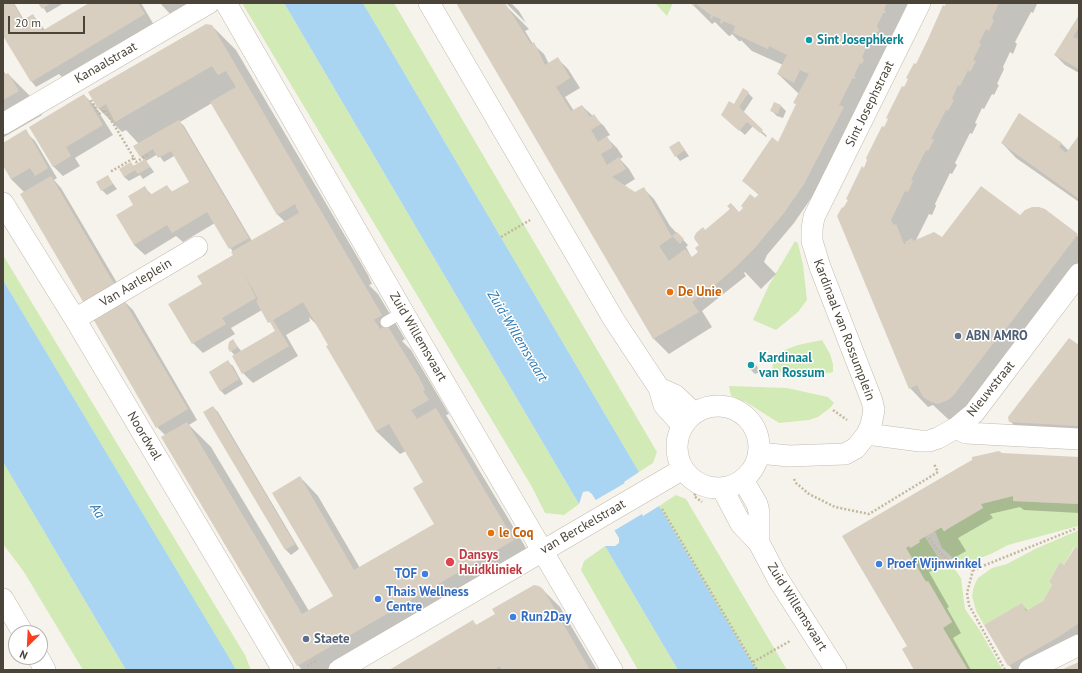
<!DOCTYPE html>
<html>
<head>
<meta charset="utf-8">
<style>
	body { margin:0 }
	#map { position:relative; width:1082px; height:673px; overflow:hidden; background:#f6f3ec; font-family:"PT Sans",sans-serif }
	canvas { display:block }
	.frame { position:absolute; inset:0; border:4px solid #4b4439; pointer-events:none }
	.north { position:absolute; left:8px; top:625px; width:40px; height:40px; box-sizing:border-box; background:#fff; border:1px solid #b7b4b0; border-radius:50%; rotate:204deg; font-size:11px; font-weight:700; line-height:16px; text-align:center; color:#4b4439 }
	.north::after { content:''; display:block; margin:auto; width:14px; height:18px; background:#fc3f1d; clip-path:polygon(50% 0,100% 100%,50% 72%,0 100%) }
	.scale { position:absolute; left:8px; top:16px; width:77px; height:18px; box-sizing:border-box; border:2px solid #4b4439; border-top:0; padding-left:5px; font-size:12px; line-height:14px; white-space:nowrap; color:#4b4439; -webkit-text-stroke:3px #fff; paint-order:stroke }
</style>
</head>
<body>
<div id="map">
<canvas width="1082" height="673"></canvas>
<div class="frame"></div>
<div class="north">N</div>
<div class="scale">20 m</div>
</div>
<script>
const ctx = document.querySelector('canvas').getContext('2d');
ctx.lineJoin = 'round';
function fill(path, color) { ctx.fillStyle = color; ctx.fill(path, 'evenodd'); }
const shape = rows => new Path2D(rows.map(r => 'M' + r).join(''));
function strokePath(path, color, width, dash) { ctx.strokeStyle = color; ctx.lineWidth = width; ctx.lineCap = dash ? 'butt' : 'round'; ctx.setLineDash(dash || []); ctx.stroke(path); }
function write(font, color, halo, rows, align = 'center') {
  ctx.font = font + ' "PT Sans",sans-serif'; ctx.lineWidth = 3; ctx.setLineDash([]); ctx.textBaseline = 'middle'; ctx.strokeStyle = halo; ctx.fillStyle = color; for (const [text, x, y, turn = 0] of rows) {
    ctx.save(); ctx.translate(x, y); ctx.rotate((+turn || 0) * Math.PI / 180); ctx.textAlign = isNaN(turn) ? turn : align; if (halo) ctx.strokeText(text, 0, 0); ctx.fillText(text, 0, 0); ctx.restore();
  }
}
fill(shape([
	[242,3,284,3,579,504,564,515,545,513,532,487],
	[363,3,394,3,657,452,653,463,639,472],
	[655,3,673,3,667,16],
	[795,241,798,243,803,265,807,300,798,312,776,330,753,320,769,285],
	[3,255,245,655,251,670,236,670,3,280],
	[822,340,830,354,833,364,833,372,808,377,793,376,772,370,774,356,787,349,798,345],
	[729,386,787,388,828,397,834,403,830,408,818,417,809,420,779,423,746,402,731,396],
	[3,462,126,670,83,670,24,572,3,544],
	[676,495,686,499,787,670,756,670,659,506],
	[1013,496,1013,501,1079,504,1079,527,1078,526,1008,545,993,553,973,561,966,562,958,560,953,558,942,548,935,531,942,527,944,531,983,508,981,504],
	[1079,530,1079,549,1074,547,1064,565,1060,562,1049,582,1052,585,1043,601,1026,611,1022,604,984,625,976,611,972,596,974,586,978,578,992,568,1007,564,1035,549],
	[925,537,940,560,953,567,961,578,965,609,979,629,1002,669,1000,670,968,670,943,628,952,622,928,581,926,582,906,548,909,546,911,548,920,542,919,540],
	[605,546,678,670,638,670,581,570,584,561]
]), '#d2eab5');
fill(shape([
	[284,3,363,3,639,472,624,482,633,498,643,516,659,506,756,670,678,670,605,546,615,546,619,543,619,538,592,494,588,491,583,492,579,504],
	[3,280,231,661,236,670,126,670,3,462]
]), '#a9d4f2');
fill(shape([
	[625,483,642,514,612,532,594,501]
]), '#f6f3ec');
fill(shape([
	[3,3,14,3,24,20,33,15,45,30,91,3,141,3,154,25,64,79,59,74,36,87,32,82,3,34],
	[40,3,64,3,47,13],
	[160,3,192,3,171,15],
	[457,3,503,3,529,29,525,31,533,44,544,54,549,64,558,59,568,69,580,88,565,97,574,111,582,106,604,126,610,135,606,137,617,148,623,157,620,159,629,169,635,179,624,186,635,193,644,189,654,199,670,226,688,245,686,247,692,258,699,252,706,231,740,213,759,195,743,181,778,144,797,105,794,102,799,94,778,74,783,65,752,51,741,40,741,41,739,41,732,34,730,36,729,36,715,22,712,24,693,5,695,3,916,3,814,194,794,223,767,255,764,262,776,274,761,289,745,272,744,273,746,276,702,311,712,327,669,354,654,339],
	[506,3,511,3,519,11,526,23],
	[947,3,1036,3,1037,4,1033,13,1031,12,1015,42,1017,44,1013,54,1010,52,1003,67,1004,69,997,84,999,85,994,95,992,94,984,109,982,108,975,123,977,124,972,134,970,133,955,163,957,165,952,174,950,173,935,204,936,206,932,215,929,214,916,240,942,238,1045,210,1079,237,1079,275,957,422,948,419,933,405,928,407,910,388,844,209],
	[1079,17,1078,41,1079,73,1065,65,1055,55],
	[212,26,236,50,368,275,372,284,369,285,378,294,405,339,402,341,411,350,449,414,446,415,452,425,532,558,339,670,302,670,298,665,166,436,157,427,25,193,11,179,3,164,3,144,25,131,35,141,57,178,54,180,61,188,126,298,122,299,133,310,197,420,189,425,211,447,309,611,334,596,300,477,318,496,360,568,435,524,424,482,406,451,400,454,376,431,320,328,309,317,310,321,286,335,298,356,253,383,243,373,235,356,231,351,233,341,242,352,276,331,262,310,231,328,235,334,203,353,193,343,203,284,236,261,233,252,215,223,183,242,176,236,145,255,134,245,134,205,145,188,152,195,167,186,173,193,190,182,174,156,164,162,158,154,146,161,154,172,143,179,140,175,129,181,124,177,130,163,134,166,144,160,141,157,139,144,126,130,122,132,98,108],
	[212,103,277,214,285,222,252,241,184,126,180,122],
	[3,70,6,75,8,74,32,98,42,115,4,137],
	[748,93,753,98,743,113,767,136,766,137,753,126,745,135,727,119],
	[84,95,95,106,113,135,75,158,80,166,63,176,53,166],
	[775,104,781,106,786,111,783,118,777,116,772,111],
	[1020,114,1062,144,1069,151,1079,137,1079,202,1016,158,1002,143],
	[679,142,689,156,680,161,676,156],
	[108,177,117,189,107,195,102,190],
	[1079,347,1079,448,1033,444,1009,420],
	[752,361,757,366,760,372,755,374,750,369],
	[228,362,233,366,243,384,225,395,220,390],
	[213,407,218,412,299,549,291,555,286,550,204,412],
	[1001,454,1079,458,1079,513,1024,510,1020,507,990,514,993,518,958,538,966,551,944,564,944,566,935,571,934,570,929,572,949,607,947,608,961,633,953,638,971,670,916,670,908,647,843,537],
	[936,518,939,518,946,530,944,531],
	[1079,551,1079,640,1028,670,1013,670,1009,665,1022,605,1028,611,1044,602,1065,566],
	[541,588,560,607,597,670,391,670,472,621,477,626]
]), '#0003');
fill(shape([
	[3,3,13,3,23,20,33,14,42,31,89,3,138,3,145,14,31,82,3,36],
	[38,3,51,3,42,9],
	[456,3,505,3,531,44,534,42,545,65,558,57,570,78,556,87,571,111,582,105,590,117,594,114,601,124,591,130,598,142,607,136,613,147,601,154,607,165,619,157,626,169,612,177,635,192,644,187,672,237,659,246,669,261,685,249,692,257,698,252,695,248,699,245,695,240,694,237,696,233,703,227,705,230,730,209,727,206,731,203,739,212,743,208,741,206,750,194,755,198,759,194,742,181,772,137,778,142,796,104,793,103,809,74,800,70,794,83,777,74,787,55,769,46,768,49,733,33,735,26,723,21,722,24,720,23,721,19,713,16,712,19,710,18,711,15,696,4,693,6,692,5,693,3,887,3,884,10,886,13,883,13,877,26,879,30,878,32,874,32,862,57,864,60,863,62,861,64,860,63,854,76,856,78,852,79,839,105,844,107,804,184,784,213,753,250,737,266,715,285,692,302,699,312,653,339],
	[946,3,999,3,992,18,994,20,989,31,986,29,979,43,981,44,973,60,976,61,970,72,968,70,960,86,958,85,952,99,954,100,948,111,946,110,931,139,934,140,928,151,926,150,911,180,913,181,908,192,905,191,891,220,893,225,896,224,904,244,906,244,905,242,912,238,913,241,934,232,942,237,981,186,1020,215,1025,210,1032,207,1039,207,1045,209,1078,234,996,342,995,341,953,396,948,400,938,404,931,402,923,397,917,385,909,389,837,216,842,207,843,208,848,200,846,199,862,166,864,168,867,160,866,158,882,126,884,127,888,119,886,118,902,86,904,87,908,79,906,78,914,63,916,64,928,39,943,5,945,6],
	[1079,15,1079,27,1073,37,1079,40,1079,69,1054,55],
	[206,24,212,25,382,315,374,320,380,329,387,325,420,379,425,390,423,391,429,400,411,410,417,419,436,408,514,540,297,666,161,437,187,422,302,614,333,596,272,493,300,476,354,570,434,524,413,488,423,482,389,424,376,431,326,346,328,345,303,302,273,320,289,346,242,374,232,356,275,331,270,322,268,323,256,301,258,299,242,270,256,298,222,318,226,324,192,344,168,304,202,284,197,276,233,255,231,252,299,213,295,204,277,215,210,102,236,87,226,71,218,75,212,66,115,122,106,104,98,109,88,92],
	[8,73,19,91,3,100,3,76],
	[743,88,749,92,739,107,763,130,760,133,747,122,739,131,721,115,729,101,734,104],
	[84,94,103,125,66,147,71,156,53,167,29,127],
	[774,102,781,105,778,114,770,111],
	[1019,113,1062,143,1059,147,1066,153,1079,135,1079,199,1001,143],
	[179,120,249,238,229,249,207,212,172,233,167,225,134,245,116,215,133,205,128,196,145,186,150,195,167,185,171,192,189,182,171,151,158,158,153,149,140,157,133,146],
	[26,129,48,168,35,176,30,168,11,179,3,166,3,143],
	[679,141,685,150,675,157,669,147],
	[145,159,150,167,138,174,135,170,124,177,119,169,131,162,133,166],
	[108,175,113,184,101,191,96,182],
	[51,176,116,287,85,305,20,194],
	[677,232,684,239,680,244,672,236],
	[123,299,188,409,156,428,92,317],
	[1069,338,1079,345,1079,426,1009,422,1008,417],
	[233,339,238,347,230,352,228,348,229,342],
	[228,360,239,379,220,391,209,372],
	[752,360,756,367,749,370,746,363],
	[213,406,295,544,285,550,203,412],
	[999,451,1002,453,1079,457,1079,504,1013,501,1013,496,981,504,983,508,944,531,942,527,919,540,920,542,910,548,909,546,906,548,926,582,928,581,952,622,943,628,968,670,914,670,902,649,907,646,842,536,958,468,972,460,972,457],
	[1075,547,1079,549,1079,623,1060,636,1008,666,984,625,1022,603,1026,611,1043,601,1052,585,1049,582,1060,562,1064,565],
	[534,585,539,586,543,589,590,670,502,670,500,666,494,670,389,670,473,620,476,625,495,614,492,609],
	[1079,662,1079,670,1061,670,1072,665]
]), '#d8cfc1');
const lane = shape([
	[386,322,403,312]
]);
const street = shape([
	[226,3,403,312,612,670],
	[429,3,614,320,659,388,664,405,682,425],
	[3,124,209,3],
	[3,203,75,319,283,670],
	[75,319,197,247],
	[659,388,675,395,694,413],
	'677 447a41 41 0 1 1 82 0a41 41 0 1 1-82 0Z',
	[956,428,966,433,1079,439],
	[867,434,920,441,929,441,938,438,956,428,974,413,1079,274],
	[759,453,789,456,845,454,856,448,867,434,871,425,874,410,872,401,820,267,812,241,812,229,814,217,920,3],
	[743,480,757,504,759,512,759,543],
	[722,488,741,524,759,543,778,579,836,670],
	[3,599,23,633],
	[38,657,45,670],
	[339,670,683,469],
	[1029,670,1079,645]
]);
strokePath(lane, '#c2bbae', 12);
strokePath(street, '#c2bbae', 22);
strokePath(shape([
	[91,100,99,114,105,110,134,158,110,172],
	[134,158,136,162,149,154],
	[501,237,530,220],
	[833,410,847,420],
	[794,479,796,483,809,494,835,507,869,514,938,472,934,464],
	[697,490,694,496,702,502],
	[662,509,757,670],
	[929,538,936,548,946,559,973,570,967,593,969,605,1005,670],
	[973,570,1077,528],
	[753,662,790,641],
	[307,666,318,660]
]), '#c4b79f', 2.5, [2, 2]);
strokePath(lane, '#fff', 11);
strokePath(street, '#fff', 21);
for (const [x, y, r, color] of [
	[809,40,4,"#0f9aa8"],
	[670,292,4,"#e8710a"],
	[958,336,4,"#5c6f8a"],
	[751,365,4,"#0f9aa8"],
	[491,533,4,"#e8710a"],
	[450,562,5,"#e0444e"],
	[879,564,4,"#3f7fe0"],
	[425,574,4,"#3f7fe0"],
	[378,599,4,"#3f7fe0"],
	[513,617,4,"#3f7fe0"],
	[306,639,4,"#5c6f8a"]
]) { const dot = new Path2D(); dot.arc(x, y, r, 0, 2 * Math.PI); ctx.fillStyle = color; ctx.fill(dot); strokePath(dot, '#fff', 1.5); }
write('bold 13px', '#0d838f', '#fff', [
	["Sint Josephkerk",817,40],
	["Kardinaal",759,358],
	["van Rossum",759,373]
], 'left');
write('13px', '#4b4439', '#fff', [
	["Kanaalstraat",106,63,-30],
	["Sint Josephstraat",870,104,-64],
	["Van Aarleplein",136,283,-31],
	["Kardinaal van Rossumplein",844,330,69],
	["Zuid Willemsvaart",418,337,60],
	["Nieuwstraat",991,389,-51],
	["Noordwal",144,436,59],
	["van Berckelstraat",583,527,-30],
	["Zuid Willemsvaart",797,607,58]
]);
write('bold 13px', '#c56008', '#fff', [
	["De Unie",678,292],
	["le Coq",499,533]
], 'left');
write('bold 13px', '#4e5e75', '#fff', [
	["ABN AMRO",966,336],
	["Staete",314,639]
], 'left');
write('bold 13px', '#be3a42', '#fff', [
	["Dansys",459,555],
	["Huidkliniek",459,570]
], 'left');
write('bold 13px', '#366cbe', '#fff', [
	["Proef Wijnwinkel",887,564],
	["TOF",417,574,"right"],
	["Thais Wellness",386,592],
	["Centre",386,607],
	["Run2Day",521,617]
], 'left');
write('italic 14px', '#2e7ab2', '#fff', [
	["Zuid-Willemsvaart",517,336,59],
	["Aa",97,511,59]
]);
</script>
</body>
</html>
